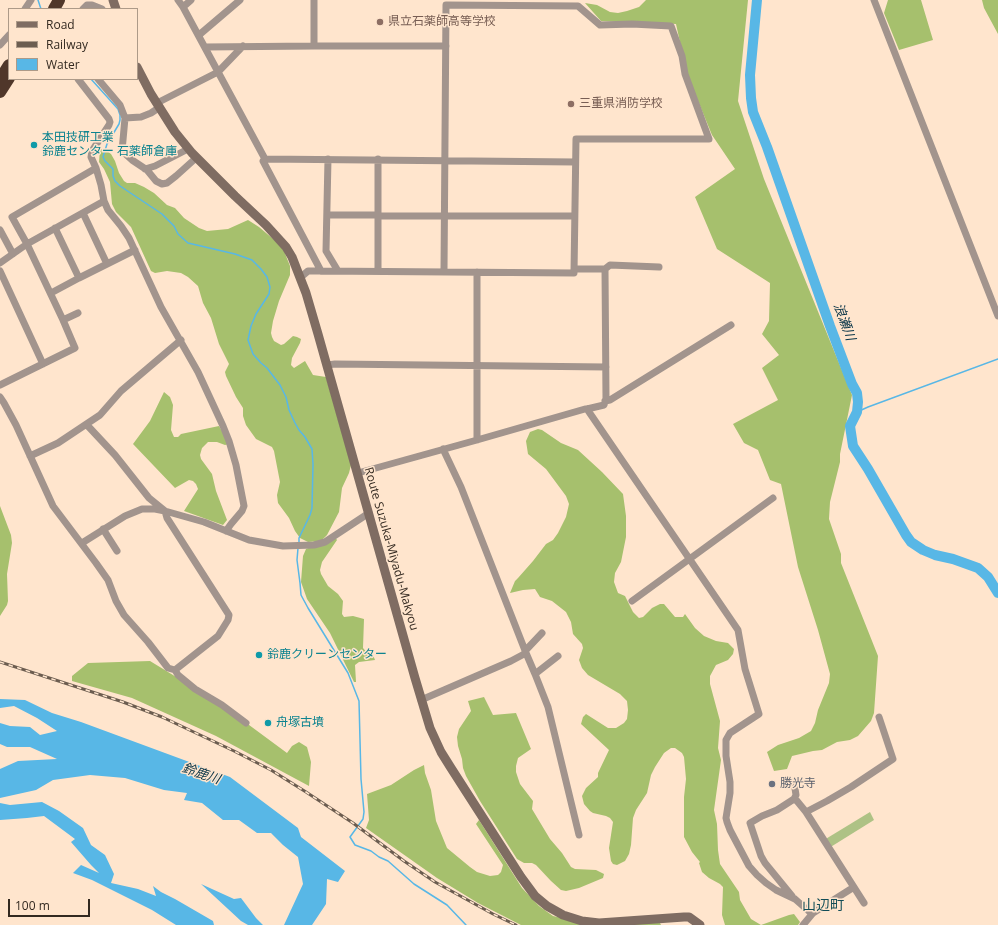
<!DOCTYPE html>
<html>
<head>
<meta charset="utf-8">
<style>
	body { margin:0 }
	#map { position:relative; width:998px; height:925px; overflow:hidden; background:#ffe5cd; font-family:"Open Sans",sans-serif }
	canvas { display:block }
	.legend { position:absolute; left:8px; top:8px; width:130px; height:72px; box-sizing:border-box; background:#ffe5cd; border:1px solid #ad9a88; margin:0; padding:5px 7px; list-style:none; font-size:12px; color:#332920 }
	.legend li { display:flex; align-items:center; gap:8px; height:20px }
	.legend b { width:20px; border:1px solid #ad9a88 }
	.scale { position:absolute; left:8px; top:899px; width:82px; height:18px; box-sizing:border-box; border:2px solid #332920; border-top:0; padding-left:5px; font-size:12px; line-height:14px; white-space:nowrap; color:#332920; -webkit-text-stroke:3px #ffe5cd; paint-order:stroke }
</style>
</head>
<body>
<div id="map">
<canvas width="998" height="925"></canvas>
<ul class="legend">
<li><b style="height:5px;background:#7f6c62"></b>Road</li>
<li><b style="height:5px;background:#6c5d50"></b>Railway</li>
<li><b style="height:11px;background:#58b7e6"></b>Water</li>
</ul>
<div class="scale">100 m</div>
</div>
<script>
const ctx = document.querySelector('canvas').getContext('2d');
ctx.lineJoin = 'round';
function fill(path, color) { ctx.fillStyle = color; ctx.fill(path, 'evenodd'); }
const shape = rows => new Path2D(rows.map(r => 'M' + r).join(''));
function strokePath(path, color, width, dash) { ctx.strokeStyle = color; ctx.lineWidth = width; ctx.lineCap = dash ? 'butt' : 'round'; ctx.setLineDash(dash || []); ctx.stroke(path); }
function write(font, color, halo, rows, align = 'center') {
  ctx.font = font + ' "Open Sans","Noto Sans JP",sans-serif'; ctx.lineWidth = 3; ctx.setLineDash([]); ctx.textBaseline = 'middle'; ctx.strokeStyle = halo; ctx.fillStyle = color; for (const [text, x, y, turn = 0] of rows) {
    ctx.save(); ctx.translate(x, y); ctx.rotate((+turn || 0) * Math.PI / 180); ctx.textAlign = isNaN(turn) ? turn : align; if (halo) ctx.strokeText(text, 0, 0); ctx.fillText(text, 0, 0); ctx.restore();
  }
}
fill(shape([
	[870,812,874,820,829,848,824,840]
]), '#aec285');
fill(shape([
	[646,0,748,0,738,101,764,179,852,395,840,454,840,462,830,502,829,519,841,554,841,563,878,656,874,713,871,721,858,736,850,740,837,742,822,750,813,751,792,756,787,769,774,771,767,752,778,745,799,738,811,731,815,723,818,710,829,683,830,674,818,630,798,567,781,484,770,480,758,450,744,443,733,424,778,400,762,368,779,355,762,334,769,321,770,283,717,249,695,197,735,169,712,135,687,74,676,24,601,21,585,3,597,5,610,12,618,13,627,11,639,7],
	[888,0,921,0,933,40,899,50,884,13],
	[982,0,998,0,998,34,984,8],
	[100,149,104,149,111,154,115,161,119,173,124,181,127,183,135,183,144,187,154,193,167,205,175,208,184,218,199,228,207,231,228,229,248,220,259,227,279,244,284,251,290,266,290,275,279,301,273,321,271,333,272,337,274,341,281,345,284,344,293,336,297,337,301,339,300,343,292,358,291,365,294,368,305,361,313,375,326,377,351,465,349,473,342,488,339,512,327,535,321,541,308,542,300,538,295,531,289,518,278,503,277,495,280,482,274,451,272,447,256,439,246,425,243,416,243,408,236,397,226,376,225,372,229,364,219,344,211,318,203,303,198,286,188,277,181,273,167,271,155,273,151,271,131,227,116,212,112,204,110,182,104,169,99,162],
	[164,392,170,397,173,405,171,430,174,437,178,437,181,434,219,426,229,444,225,445,217,442,208,442,202,448,200,455,201,459,212,474,216,491,227,520,223,525,184,511,198,489,196,484,193,481,189,480,175,488,133,444,150,421],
	[538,429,542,430,561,443,578,450,602,472,623,494,626,516,626,537,621,562,615,573,614,582,618,593,625,596,633,612,639,618,643,617,652,608,660,604,664,604,675,617,683,617,685,614,695,628,704,636,716,641,728,643,734,649,733,654,728,660,716,665,710,676,710,684,720,721,718,748,721,760,714,810,717,824,718,850,720,864,739,892,740,900,751,919,761,925,725,925,722,915,723,887,720,884,709,878,702,872,699,863,700,862,692,852,684,837,684,797,686,779,684,757,682,753,675,748,671,748,664,753,655,767,651,775,647,793,636,810,633,818,631,845,629,854,625,861,617,865,613,864,611,861,609,848,613,822,610,818,606,816,593,813,590,811,584,804,582,796,586,788,598,777,598,773,609,750,581,724,583,717,586,714,608,728,616,728,624,723,627,719,628,710,627,701,620,694,588,675,582,668,579,660,583,648,582,644,573,634,571,622,566,612,552,601,540,597,535,589,523,590,510,593,515,581,518,578,533,561,546,544,553,540,558,533,566,517,569,504,566,496,546,469,528,454,526,441,530,432],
	[0,506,11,535,12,543,7,574,8,601,7,605,0,616],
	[335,537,337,540,322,562,320,570,321,574,328,586,338,594,343,601,342,614,344,617,353,616,364,619,363,648,368,654,372,656,373,655,375,660,359,662,355,665,356,682,354,682,330,633,307,599,301,582,303,556,306,549],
	[150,661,222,705,287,753,292,746,299,742,307,747,311,762,309,786,216,736,132,698,72,681,72,676,88,663],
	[484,697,493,715,516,713,531,749,518,758,516,766,516,772,520,784,533,801,532,809,550,839,562,853,571,867,575,869,596,870,604,874,603,878,579,888,566,891,561,890,551,881,536,865,532,863,524,863,517,859,480,801,466,776,463,768,462,759,458,746,457,737,459,729,471,711,468,701],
	[424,765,425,773,431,790,436,821,447,848,470,867,477,872,490,876,498,875,501,872,503,865,476,824,479,820,522,888,539,906,553,916,570,920,660,923,661,925,521,925,478,903,437,878,366,828,369,820,367,794,391,785,414,770],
	[794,914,800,922,798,925,761,925,789,915]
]), '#a6c06d');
fill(shape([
	[0,699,25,700,52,713,81,722,230,777,298,828,301,837,345,871,338,882,327,879,326,904,312,925,284,925,303,884,298,857,283,845,271,833,257,833,239,820,223,820,202,803,184,800,187,793,164,790,125,778,90,775,53,780,36,790,0,798,0,769,18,761,57,759,30,747,7,747,0,744,0,723,10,726,30,727,40,735,57,731,37,718,14,706,0,708],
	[42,802,59,811,83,828,91,845,105,855,114,874,111,883,138,889,156,896,153,886,161,892,175,899,213,921,214,925,176,925,152,910,92,880,73,873,81,865,99,873,91,865,71,842,75,839,44,816,27,818,0,820,0,803,10,805],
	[201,884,234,899,241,898,256,918,263,925,248,925,241,921]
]), '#58b7e6');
strokePath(shape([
	[38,0,41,9],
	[91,79,118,109,120,115,120,120,119,124,107,144,103,157,105,161,113,169,113,176,115,181,120,186,162,214,174,226,178,234,188,243,235,254,252,260,261,269,267,277,270,287,269,294,256,314,251,326,248,340,253,354,261,363,267,368,280,385,286,397,289,410,295,423,299,430,305,437,312,449,313,464,312,508,310,515,299,538,299,542],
	[857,412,868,407,998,359],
	[298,548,297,560,300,583,301,595,308,608,348,673,359,701,361,779,364,812,363,819,350,837,355,845,371,851,379,857,388,861,414,884,447,905,466,925]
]), '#58b7e6', 1.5);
strokePath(shape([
	[757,0,750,75,751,98,753,112,767,147,830,326,852,384,857,393,858,402,857,412,850,426,853,446,868,469,906,535,911,542,923,550,935,555,953,559,978,568,988,577,998,593]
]), '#58b7e6', 10);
strokePath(shape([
	[178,0,183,7,265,159,263,161,321,271],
	[874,0,998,316],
	[183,7,191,0],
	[25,9,31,0],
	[83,9,87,5,92,5,102,9],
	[199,35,240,0],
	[0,45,9,35],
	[314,46,314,0],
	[205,47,314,46,446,46],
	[78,79,109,119,110,122,109,125,92,151,91,157,96,168],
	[98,79,120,105,125,118,122,151,132,160,147,170,156,181,162,184,167,183,176,176,196,158],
	[157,103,218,72,243,46],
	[125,118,141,117,151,113,160,107],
	[265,159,575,162],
	[328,159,326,251,338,271],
	[145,169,155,166,188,149],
	[327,215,378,215],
	[379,216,574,216],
	[55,228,79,278,107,264,83,213],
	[0,230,13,254],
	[0,263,27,244,104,201],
	[107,264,135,250],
	[574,269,605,269,610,265,659,267],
	[0,271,43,364],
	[378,271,378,159],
	[477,272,477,440],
	[301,277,308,271,321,271,574,273,576,139,709,139,685,74,682,56,671,26,632,24,600,25,578,6,446,5,444,271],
	[51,293,79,278],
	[63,320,78,313],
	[327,365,335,364,606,367],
	[0,385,75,348,63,320,27,244,12,217,96,168,101,185,104,201,108,210,121,226,129,238,161,307,198,372,223,426,229,441,236,465,244,506,242,511,231,524,226,531],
	[0,397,4,403,16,425,53,506,96,563,108,580,116,601,124,615,148,642,168,668,175,670,218,636,228,620,229,615,167,518,165,511,149,498,115,455,87,425],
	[605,401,610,400,731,325],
	[587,409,738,630,745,669,759,714,730,733,726,740,726,756,730,782,730,793,726,818,727,822,730,830,749,866,757,875,766,883,776,890,795,899,812,914],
	[443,449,461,487,526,653,535,674,548,707,579,835],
	[30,456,58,443,100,415,121,391,181,340],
	[358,473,477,440,585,409,587,409,604,405,606,399,605,269],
	[103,529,117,551],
	[82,543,125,516,142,509,155,509,165,511,204,522,249,540,283,546,314,545,325,542,369,513],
	[632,601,773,498],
	[525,651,542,633],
	[175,670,178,675,195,689,222,705,246,723],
	[535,674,558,656],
	[421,700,511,661,526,653],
	[794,782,796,795,794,799],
	[806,812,827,801,851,787,893,759,879,717],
	[792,896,765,863,761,856,750,823,762,816,777,810,794,799,797,801,806,812,864,903],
	[803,925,813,913,854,887]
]), '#a2948d', 7);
strokePath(shape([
	[113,0,116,9],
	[137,67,151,94,175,132,192,153,235,196,266,225,286,247,292,257,306,293,318,334,415,678,430,728,441,752,451,768,521,877,535,896,547,906,563,915,582,921,599,923,684,917,689,917,700,925]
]), '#7f6c62', 9);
strokePath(shape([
	[54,9,59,0],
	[0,79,9,65],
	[0,92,9,78]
]), '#50372a', 12);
const rail = shape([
	[0,662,123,702,162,717,234,751,271,770,306,792,353,823,404,861,435,882,493,914,516,925]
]);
strokePath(rail, '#6c5d50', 3);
strokePath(rail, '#ffe5cd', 1.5, [4.5]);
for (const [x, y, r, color] of [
	[380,22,4,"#8d6e63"],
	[571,104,4,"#8d6e63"],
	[34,145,4,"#0f9aa8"],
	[259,655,4,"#0f9aa8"],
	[268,723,4,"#0f9aa8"],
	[772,784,4,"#6b7280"]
]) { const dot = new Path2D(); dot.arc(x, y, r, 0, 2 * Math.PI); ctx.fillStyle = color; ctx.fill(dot); strokePath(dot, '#ffe5cd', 1.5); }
write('12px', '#785e54', '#ffe5cd', [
	["県立石薬師高等学校",388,22],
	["三重県消防学校",579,104]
], 'left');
write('12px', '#0d838f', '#ffe5cd', [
	["本田技研工業",42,138],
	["鈴鹿センター 石薬師倉庫",42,152],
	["鈴鹿クリーンセンター",267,655],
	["舟塚古墳",276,723]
], 'left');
write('12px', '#332920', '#ffe5cd', [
	["Route Suzuka-Miyadu-Makyou",391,549,74]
]);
write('12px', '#5b616d', '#ffe5cd', [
	["勝光寺",780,784]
], 'left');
write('italic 13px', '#073346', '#ffe5cd', [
	["浪瀬川",844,322,70],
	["鈴鹿川",201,774,19]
]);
write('14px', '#124d57', '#ffe5cd', [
	["山辺町",823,906]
]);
</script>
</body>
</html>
